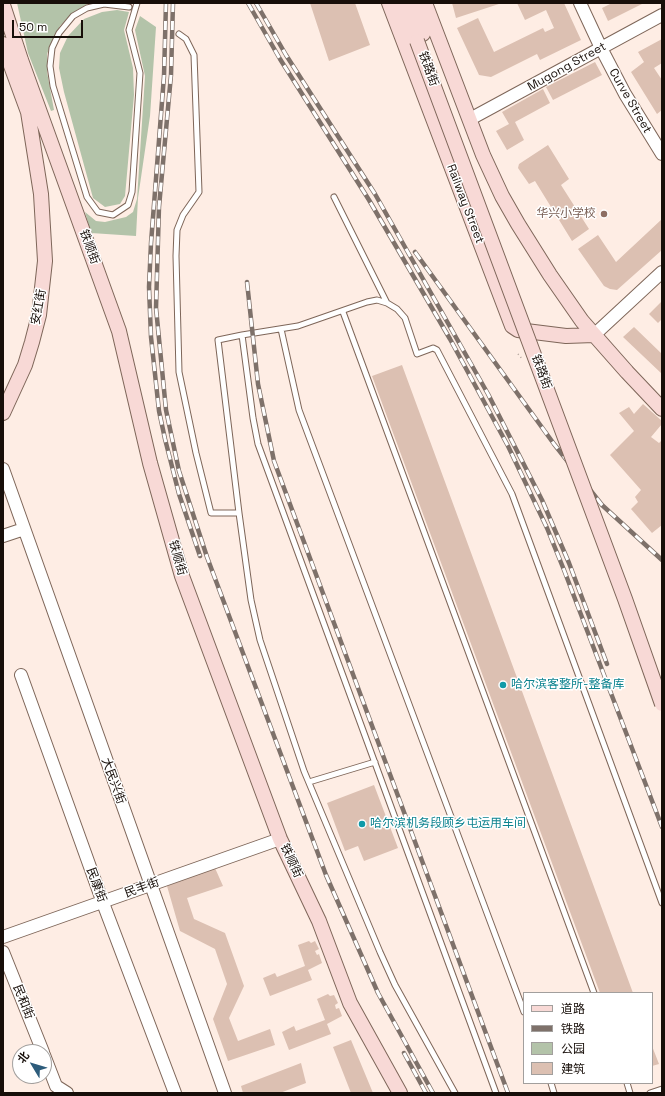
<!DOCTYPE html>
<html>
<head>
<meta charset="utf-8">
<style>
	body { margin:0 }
	#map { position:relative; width:665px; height:1096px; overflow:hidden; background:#feede4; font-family:"Space Grotesk","Noto Sans SC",sans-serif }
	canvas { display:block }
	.frame { position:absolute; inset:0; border:4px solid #170e09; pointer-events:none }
	.legend { position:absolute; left:523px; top:992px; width:130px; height:92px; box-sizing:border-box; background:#fff; border:1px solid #a29f9d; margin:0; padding:5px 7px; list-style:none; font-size:12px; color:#170e09 }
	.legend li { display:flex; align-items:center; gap:8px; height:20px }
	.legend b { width:20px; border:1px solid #a29f9d }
	.north { position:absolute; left:12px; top:1044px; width:40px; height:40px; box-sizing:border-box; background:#fff; border:1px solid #a29f9d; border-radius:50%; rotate:308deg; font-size:11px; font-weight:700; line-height:16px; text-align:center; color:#170e09 }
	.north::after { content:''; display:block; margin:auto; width:14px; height:18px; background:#2d5c7b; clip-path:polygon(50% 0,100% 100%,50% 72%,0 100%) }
	.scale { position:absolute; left:12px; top:20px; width:71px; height:18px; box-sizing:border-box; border:2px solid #170e09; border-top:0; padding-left:5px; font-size:12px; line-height:14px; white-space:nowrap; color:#170e09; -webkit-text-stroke:3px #fff; paint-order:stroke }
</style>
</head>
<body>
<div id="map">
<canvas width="665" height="1096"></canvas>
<div class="frame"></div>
<ul class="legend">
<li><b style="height:5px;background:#f8d9d6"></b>道路</li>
<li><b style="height:5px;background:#7e716a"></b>铁路</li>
<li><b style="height:11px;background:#b3c3a9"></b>公园</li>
<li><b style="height:11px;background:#dcc0b2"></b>建筑</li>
</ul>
<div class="north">北</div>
<div class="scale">50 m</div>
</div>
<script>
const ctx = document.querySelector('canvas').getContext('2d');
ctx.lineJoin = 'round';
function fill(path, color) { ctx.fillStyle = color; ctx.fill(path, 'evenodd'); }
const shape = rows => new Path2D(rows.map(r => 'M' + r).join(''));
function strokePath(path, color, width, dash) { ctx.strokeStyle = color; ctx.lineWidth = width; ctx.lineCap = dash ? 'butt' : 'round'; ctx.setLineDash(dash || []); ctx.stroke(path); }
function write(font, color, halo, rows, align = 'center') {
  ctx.font = font + ' "Space Grotesk","Noto Sans SC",sans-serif'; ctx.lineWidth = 3; ctx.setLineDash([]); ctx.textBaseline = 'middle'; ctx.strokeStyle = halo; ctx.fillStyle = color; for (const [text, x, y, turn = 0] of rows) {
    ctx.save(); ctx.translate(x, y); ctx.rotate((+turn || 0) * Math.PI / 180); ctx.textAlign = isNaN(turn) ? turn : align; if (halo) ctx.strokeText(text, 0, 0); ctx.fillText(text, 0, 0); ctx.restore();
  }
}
fill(shape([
	[17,3,89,3,72,13,60,26,53,39,47,54,47,72,54,110,51,111,28,53],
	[117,10,129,12,124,30,133,68,134,95,125,196,120,204,105,207,93,198,64,92,59,68,60,53,68,36,84,19,102,12],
	[140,16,156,27,150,116,138,198,136,236,91,233,85,212,96,221,105,222,126,217,133,212,137,199,145,76,135,30]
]), '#b3c3a9');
fill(shape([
	[310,3,355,3,370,45,329,61],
	[452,3,502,3,456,18],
	[517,3,564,3,581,40,540,60,537,54,491,77,479,75,457,28,478,18,494,52,543,28,545,32,554,28,546,10,525,20],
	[612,3,644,3,608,21,602,8],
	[662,39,662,63,654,68,662,80,662,110,657,114,631,72,644,62,638,52],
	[595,62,602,75,553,100,546,87],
	[543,89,550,103,515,122,524,140,507,150,496,131,509,124,502,112],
	[548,145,569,179,561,185,589,229,572,241,535,181,529,184,518,168,519,164],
	[662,219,662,250,617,290,610,289,604,286,578,249,598,235,616,262],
	[662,301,662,319,658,323,649,314],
	[634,327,662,354,662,374,623,337],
	[402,365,633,993,600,993,372,376],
	[643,404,662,421,662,424,651,437,659,443,662,440,662,525,652,533,631,509,638,502,635,497,641,490,610,455,634,431,619,413,629,407,634,414],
	[374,785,398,848,364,861,358,846,345,851,327,803],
	[215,868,223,886,187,898,194,919,225,933,244,986,229,1018,238,1041,270,1029,275,1045,228,1061,213,1019,227,984,215,949,180,931,167,886],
	[309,941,311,943,315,941,319,949,315,951,317,955,319,954,322,963,308,970,312,980,270,996,263,978,275,973,277,977,305,966,298,945],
	[328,994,330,996,334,995,338,1003,335,1005,336,1009,339,1008,342,1016,327,1024,331,1034,289,1050,282,1032,294,1026,296,1031,325,1020,317,999],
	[351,1040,373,1093,351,1093,333,1047],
	[652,1046,659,1064,652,1066],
	[301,1063,306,1083,280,1093,243,1093,241,1086]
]), '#dcc0b2');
const service = shape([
	[129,7,104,4,87,8,73,16,59,33,52,48,50,66,53,86,87,197,98,212,113,215,128,205,132,192,140,73,129,30,137,3],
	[179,34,186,39,194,55,199,192,183,215,177,230,176,256,179,372,196,453,211,513,239,513,251,600,260,640,304,771,380,952,395,985,455,1093],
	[334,197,387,303],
	[343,312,594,993],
	[281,329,299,410,524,1012],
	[239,513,218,340,242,335],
	[309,782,375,762],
	[551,1083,554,1093],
	[627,1083,630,1093],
	[496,1093,258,444,253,418,242,335,298,326,367,302,377,300,387,303,397,309,405,318,417,354,433,348,437,350,512,494,662,903],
	[650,1093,662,1089]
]);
const tertiary = shape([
	[580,3,601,48,625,94,662,154],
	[472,118,662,15],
	[594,335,662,272],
	[3,469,225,1093],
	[3,536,24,529],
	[21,675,103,903,175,1093],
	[3,937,280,839],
	[3,952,43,1052],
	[44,1055,56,1086,67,1093]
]);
const secondary = shape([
	[389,3,512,326,518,330,566,336,594,335],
	[403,3,417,41],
	[414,3,423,34],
	[425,3,483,155,502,196,518,224,550,275,582,321,627,372,662,409],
	[3,5,21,60,119,331,150,463,182,576,280,839,319,921,350,1003,400,1093],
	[3,44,28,112,41,194,45,261,39,315,32,342,25,365,3,413]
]);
strokePath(service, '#7e6659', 7);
strokePath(tertiary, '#7e6659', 14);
strokePath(secondary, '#7e6659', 16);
strokePath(shape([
	[518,354,523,360]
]), '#afa199', 1.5, [1, 3]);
strokePath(service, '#fff', 5);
strokePath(tertiary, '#fff', 12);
strokePath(secondary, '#f8d9d6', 14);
const rail = shape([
	[166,3,164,76,151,243,149,287,151,337,159,411,165,439,179,494,200,556],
	[173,3,171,75,159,207,156,308,166,410,179,471,207,557,326,875,378,993,433,1093],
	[248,3,280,59,369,200,450,339,508,446,547,528,564,570,662,827],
	[256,3,286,55,375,194,488,394,542,500,569,563,607,664],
	[415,252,554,444,602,505,662,560],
	[247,282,258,384,274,461,508,1093],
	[404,1053,426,1093]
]);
strokePath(rail, '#7e716a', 4.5);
strokePath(rail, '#fff', 3, [9]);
const secondaryBridge = shape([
	[417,41,625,599,662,704]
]);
strokePath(secondaryBridge, '#7e6659', 16, []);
strokePath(secondaryBridge, '#f8d9d6', 14);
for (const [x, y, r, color] of [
	[604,214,4,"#8d6e63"],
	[503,685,4,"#0f9aa8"],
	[362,824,4,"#0f9aa8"]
]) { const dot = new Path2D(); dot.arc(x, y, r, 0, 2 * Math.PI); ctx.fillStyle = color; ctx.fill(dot); strokePath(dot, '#fff', 1.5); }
write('12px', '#170e09', '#fff', [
	["Mugong Street",567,67,-29],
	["铁路街",428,69,70],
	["Curve Street",630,101,60],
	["Railway Street",465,204,69],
	["铁顺街",89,247,70],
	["安红街",39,307,-80],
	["铁路街",541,372,70],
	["铁顺街",177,558,74],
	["大民兴街",113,781,70],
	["铁顺街",291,861,65],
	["民康街",96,885,70],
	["民丰街",142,888,-20],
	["民和街",23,1002,68]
]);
write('12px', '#785e54', '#fff', [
	["华兴小学校",596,214]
], 'right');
write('12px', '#0d838f', '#fff', [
	["哈尔滨客整所-整备库",511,685],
	["哈尔滨机务段顾乡屯运用车间",370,824]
], 'left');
</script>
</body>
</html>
